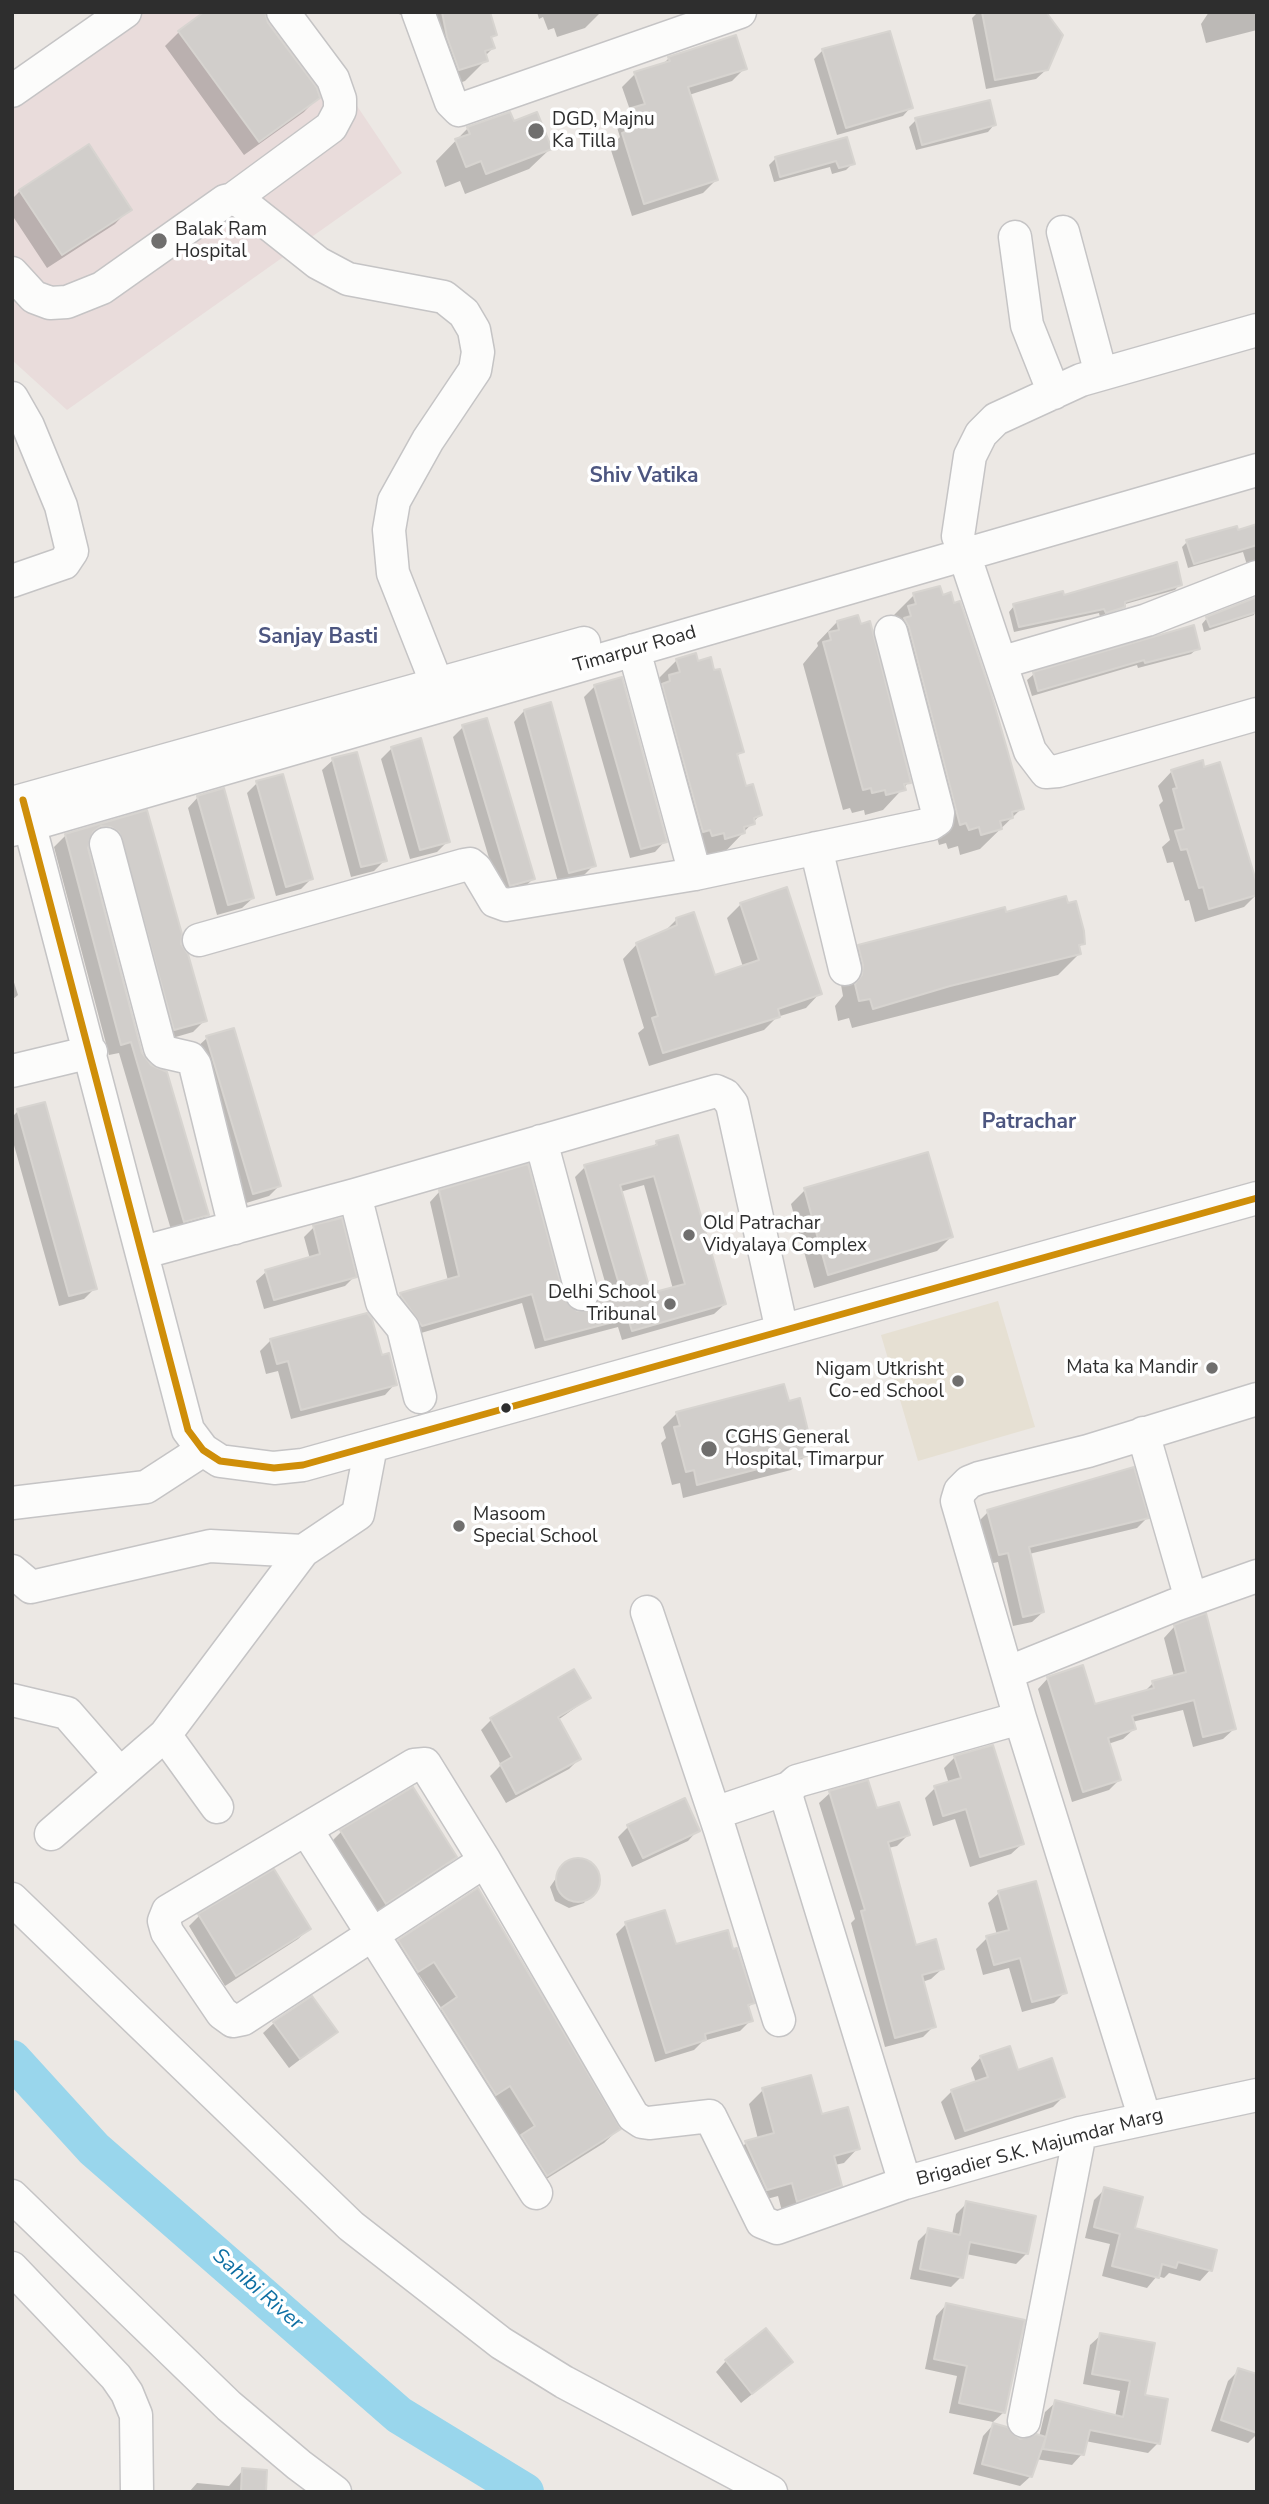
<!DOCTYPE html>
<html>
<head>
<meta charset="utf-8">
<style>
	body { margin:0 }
	#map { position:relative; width:1269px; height:2504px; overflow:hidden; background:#ece8e4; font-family:"Nunito Sans",sans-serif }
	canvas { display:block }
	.frame { position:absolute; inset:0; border:14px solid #2e2e2e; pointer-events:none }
</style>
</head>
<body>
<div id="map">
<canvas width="1269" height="2504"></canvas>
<div class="frame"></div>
</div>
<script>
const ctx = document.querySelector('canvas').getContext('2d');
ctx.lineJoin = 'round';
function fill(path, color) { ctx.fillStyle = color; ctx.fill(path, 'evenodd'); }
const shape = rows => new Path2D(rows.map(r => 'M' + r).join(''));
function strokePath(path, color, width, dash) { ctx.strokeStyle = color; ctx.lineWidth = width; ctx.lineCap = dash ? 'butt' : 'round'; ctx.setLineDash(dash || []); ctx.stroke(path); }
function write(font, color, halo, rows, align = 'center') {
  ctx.font = font + ' "Nunito Sans",sans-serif'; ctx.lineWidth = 7; ctx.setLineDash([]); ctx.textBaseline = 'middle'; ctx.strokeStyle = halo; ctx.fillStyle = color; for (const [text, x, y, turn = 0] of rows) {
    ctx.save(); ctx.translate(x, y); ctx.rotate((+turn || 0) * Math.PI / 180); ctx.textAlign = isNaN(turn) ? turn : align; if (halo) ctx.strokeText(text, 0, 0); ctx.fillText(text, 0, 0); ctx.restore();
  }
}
fill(shape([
	[998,1301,1035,1427,918,1461,881,1335]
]), '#e6e0d3');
fill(shape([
	[105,12,294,12,402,173,67,410,12,360,12,78]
]), '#e9dcdb');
fill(shape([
	[394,12,488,12,495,34,490,39,493,48,485,56,486,60,465,81,439,90,408,18],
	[537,12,601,12,585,28,557,37,554,28,548,30,543,17,539,19],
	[978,12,1043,12,1047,69,1036,79,986,89,972,18],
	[1209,12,1257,12,1257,30,1206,43,1201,24],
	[266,23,318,97,304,112,244,155,165,46,179,32],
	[823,50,911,107,903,116,837,135,814,59],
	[669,58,745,68,732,81,689,95,716,180,703,193,632,216,610,147,620,137,616,124,630,110,622,87,635,74,662,65],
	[916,120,994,125,988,132,916,150,909,127],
	[513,123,550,149,529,169,465,194,460,181,445,187,436,161,468,128],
	[845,139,853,163,846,170,832,174,830,167,774,182,769,165,776,158],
	[20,191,129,209,115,224,47,268,12,215,12,199],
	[1257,526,1257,566,1247,565,1243,552,1188,568,1182,547,1187,542],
	[1180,584,1175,590,1122,605,1100,617,1099,613,1014,632,1009,612,1014,606,1063,598],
	[914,595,1022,808,980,849,960,855,958,846,948,849,946,843,939,845,889,649,895,622,893,616],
	[1257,597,1254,615,1204,632,1202,624,1207,618],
	[837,622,909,782,883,810,865,815,864,810,852,813,850,808,843,810,803,664,818,646,817,643],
	[1198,648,1191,654,1138,668,1137,665,1032,696,1027,680,1034,674],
	[677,660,742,751,736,757,745,788,760,815,723,854,705,859,656,681],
	[595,686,665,841,655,852,630,858,584,697],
	[524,711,594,865,583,876,558,882,514,722],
	[463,727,533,879,522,889,500,895,453,737],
	[392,748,448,841,437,852,410,859,381,759],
	[333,760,385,860,374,871,351,877,322,770],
	[1172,771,1257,894,1244,907,1195,922,1189,900,1185,901,1173,862,1167,863,1162,847,1170,840,1159,805,1163,801,1158,786],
	[257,783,311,879,301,889,276,896,247,793],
	[198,797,253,898,242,908,217,915,188,808],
	[146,812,179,945,205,1020,193,1032,162,1041,99,838,87,838,86,849,141,1053,207,1215,195,1227,172,1233,119,1053,109,1055,54,847,66,835],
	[741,904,820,993,806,1008,777,1017,764,1030,649,1066,638,1033,644,1028,623,959,637,944,663,933,676,920,714,977,743,967,727,918],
	[1083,943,1078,948,1079,954,1058,975,852,1028,849,1018,838,1021,835,1006,843,996,838,968,859,947],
	[12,976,18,995,12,1000],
	[233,1030,279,1186,269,1196,243,1204,196,1048,207,1038],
	[18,1111,95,1288,84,1299,59,1306,12,1138,12,1117],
	[657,1143,725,1304,714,1314,622,1340,618,1327,535,1349,522,1303,411,1336,391,1305,401,1295,448,1281,430,1202,440,1191,576,1313,590,1309,601,1298,609,1296,575,1177,585,1167,651,1148],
	[644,1185,673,1289,650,1295,620,1192],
	[805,1190,951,1237,937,1251,814,1288,791,1204],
	[314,1227,355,1276,345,1286,264,1309,256,1281,266,1272,310,1259,304,1237],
	[367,1315,380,1357,395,1384,385,1395,291,1419,278,1371,266,1374,260,1351,270,1341],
	[788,1403,808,1439,802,1445,805,1456,791,1470,683,1498,680,1483,672,1485,661,1443,666,1438,663,1427,677,1413],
	[988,1512,1147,1518,1137,1528,1029,1554,1043,1612,1032,1622,1013,1626,998,1562,989,1564,978,1522],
	[1205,1616,1234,1729,1223,1739,1193,1747,1183,1710,1132,1722,1134,1729,1123,1739,1108,1744,1119,1780,1109,1790,1072,1802,1038,1689,1048,1678,1093,1706,1143,1693,1153,1683,1174,1677,1164,1638,1174,1627],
	[589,1698,558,1720,579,1759,569,1769,506,1803,490,1776,501,1765,481,1730,491,1720],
	[955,1757,1022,1844,1011,1854,970,1867,955,1819,933,1826,925,1798,935,1788,949,1784,944,1768],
	[413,1789,455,1857,441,1871,371,1917,327,1846,341,1832],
	[830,1793,908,1835,897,1846,888,1848,915,1947,942,1969,931,1979,922,1982,934,2026,923,2037,885,2047,851,1923,855,1919,819,1803],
	[628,1827,698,1830,688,1841,632,1867,618,1837],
	[579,1860,593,1867,598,1882,584,1903,569,1908,555,1901,550,1887,565,1865],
	[477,1890,619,2129,604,2143,532,2188,520,2138,496,2099,481,2108,428,2024,442,2009,419,1975,404,1985,385,1955,399,1941],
	[999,1893,1065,1992,1054,2003,1022,2012,1009,1968,983,1975,976,1949,987,1938,997,1935,988,1903],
	[199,1916,309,1929,298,1939,225,1986,189,1926],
	[626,1924,675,1946,753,2003,747,2008,751,2020,740,2031,703,2041,694,2050,655,2062,616,1934],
	[274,2023,336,2032,289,2068,263,2033],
	[981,2057,1017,2072,1063,2097,1053,2107,955,2140,941,2102,952,2091,976,2083,971,2068],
	[763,2090,821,2116,858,2148,844,2163,835,2165,840,2185,826,2199,783,2215,778,2196,752,2203,732,2157,746,2143,758,2139,749,2104],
	[1105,2189,1133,2229,1210,2270,1200,2281,1169,2273,1164,2278,1157,2276,1147,2288,1102,2276,1110,2244,1085,2238,1094,2200],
	[967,2203,1027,2253,1016,2264,966,2254,961,2277,951,2287,910,2279,918,2241,929,2230,952,2235,956,2214],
	[946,2305,1004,2412,993,2422,949,2413,957,2376,925,2369,936,2316],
	[1101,2335,1143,2396,1158,2443,1148,2453,1085,2441,1082,2454,1072,2465,1036,2459,1031,2476,1020,2486,973,2474,983,2436,993,2425,1019,2441,1039,2437,1045,2412,1056,2402,1115,2417,1120,2391,1083,2384,1090,2345],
	[726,2361,780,2372,741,2403,716,2372],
	[1239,2370,1257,2376,1257,2434,1248,2443,1211,2431,1228,2381],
	[243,2470,264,2492,189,2492,197,2483,229,2486]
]), '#0003');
strokePath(shape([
	[12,2059,94,2149,399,2415,525,2492]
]), '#99d6ec', 38);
const building = shape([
	[204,12,265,12,268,23,317,88,320,98,259,142,178,31,204,12],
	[442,12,490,12,497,35,491,37,495,48,485,51,488,61,459,70,447,37,442,12],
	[982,12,1046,12,1063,35,1048,70,995,80,982,12],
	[890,31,913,108,846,128,822,49,890,31],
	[736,35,747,69,688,87,718,180,644,204,622,133,634,129,628,109,645,104,634,72,670,61,668,57,736,35],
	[990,100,996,125,922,145,915,118,990,100],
	[510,112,514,121,537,112,552,149,486,174,481,161,466,167,455,139,470,134,467,127,510,112],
	[847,137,855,164,839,168,836,161,780,177,775,157,847,137],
	[89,144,132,210,62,255,19,190,89,144],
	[1257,524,1257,545,1194,564,1186,540,1237,526,1238,530,1257,524],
	[1177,562,1182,585,1125,602,1125,607,1106,613,1104,609,1019,627,1013,604,1063,591,1064,595,1177,562],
	[940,586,943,595,951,592,954,603,960,601,991,693,1024,809,1012,812,1013,818,1000,821,1002,829,981,835,979,827,969,830,966,823,960,825,909,627,904,618,911,616,908,606,916,604,913,593,940,586],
	[1257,597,1257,612,1210,627,1206,617,1257,597],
	[858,615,861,624,870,621,911,783,904,784,906,790,886,795,885,790,872,793,871,788,863,790,823,642,831,640,829,632,839,630,837,621,858,615],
	[1194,625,1200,649,1145,663,1144,660,1038,691,1033,672,1194,625],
	[696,653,698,661,711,657,714,670,720,669,744,752,737,754,746,786,753,784,762,815,754,818,755,824,744,827,745,833,725,839,724,833,712,836,710,830,703,832,662,684,670,681,669,675,680,672,676,659,696,653],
	[622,677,667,842,641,849,594,685,622,677],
	[551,702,596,866,569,873,524,710,551,702],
	[487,718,535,879,510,886,462,725,487,718],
	[421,738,450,842,420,850,391,747,421,738],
	[357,752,387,861,361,867,332,758,357,752],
	[1203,760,1204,767,1220,762,1257,884,1257,895,1209,909,1203,887,1199,888,1187,849,1181,850,1175,831,1184,829,1173,789,1177,788,1171,770,1203,760],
	[283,774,313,879,286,887,256,781,283,774],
	[224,788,254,898,228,905,197,796,224,788],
	[147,810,182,934,181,944,188,954,207,1021,174,1030,119,832,111,827,101,826,93,832,88,848,142,1053,151,1065,167,1072,209,1215,184,1222,131,1042,121,1045,65,834,147,810],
	[787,887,822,994,778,1009,780,1017,663,1053,652,1018,658,1016,636,943,677,925,676,918,694,912,715,975,759,960,740,903,787,887],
	[1066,896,1068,903,1076,901,1084,931,1085,944,1079,945,1081,954,950,986,873,1009,870,999,859,1001,855,984,862,975,863,965,858,945,1005,907,1006,912,1066,896],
	[234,1028,281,1186,253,1194,206,1036,234,1028],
	[45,1102,97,1289,69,1296,17,1109,45,1102],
	[678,1135,726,1304,632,1331,628,1318,545,1340,532,1294,422,1326,401,1296,400,1293,459,1276,439,1190,528,1164,565,1299,577,1311,594,1307,600,1297,621,1291,584,1165,657,1145,656,1141,678,1135],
	[654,1176,685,1284,651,1293,620,1185,654,1176],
	[928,1152,953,1237,828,1275,804,1188,928,1152],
	[342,1218,357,1277,274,1300,265,1270,320,1254,313,1225,342,1218],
	[367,1313,372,1319,382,1355,389,1353,397,1385,301,1410,288,1361,277,1364,270,1339,367,1313],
	[784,1384,789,1401,800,1398,810,1439,803,1441,807,1456,697,1485,694,1470,686,1472,674,1427,680,1426,676,1412,784,1384],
	[1134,1467,1149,1518,1029,1547,1044,1612,1023,1617,1008,1553,999,1555,987,1510,1134,1467],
	[1206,1613,1236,1729,1203,1737,1194,1700,1132,1716,1136,1729,1108,1738,1121,1780,1083,1792,1047,1677,1083,1665,1095,1704,1154,1688,1152,1681,1186,1672,1174,1625,1206,1613],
	[574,1669,591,1698,558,1717,581,1759,516,1794,500,1764,512,1757,490,1718,574,1669],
	[993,1745,1024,1844,980,1857,966,1809,943,1816,934,1786,961,1778,954,1756,993,1745],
	[868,1780,877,1808,899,1802,910,1835,888,1842,898,1879,916,1945,936,1939,944,1969,922,1975,936,2027,895,2038,861,1911,865,1910,829,1791,868,1780],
	[413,1787,457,1857,386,1904,340,1830,413,1787],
	[685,1798,700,1831,643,1858,627,1825,685,1798],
	'556 1880a22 22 0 1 1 44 0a22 22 0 1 1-44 0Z',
	[274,1869,311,1929,236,1976,198,1914,274,1869],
	[1036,1881,1067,1993,1032,2002,1020,1958,994,1965,986,1936,1009,1930,998,1891,1036,1881],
	[478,1888,621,2129,547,2176,521,2135,535,2126,510,2086,496,2095,441,2008,457,1997,434,1962,418,1972,398,1940,478,1888],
	[665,1910,676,1944,728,1930,733,1949,737,1948,755,2003,748,2005,753,2021,705,2034,706,2040,666,2053,625,1922,665,1910],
	[312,1996,338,2032,300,2059,273,2022,312,1996],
	[1010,2046,1018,2070,1052,2058,1065,2097,965,2131,951,2090,988,2077,980,2056,1010,2046],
	[811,2075,822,2114,848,2107,860,2149,834,2156,842,2186,797,2202,792,2183,767,2190,745,2141,774,2133,762,2088,811,2075],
	[1104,2187,1143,2197,1135,2228,1217,2250,1212,2271,1178,2262,1176,2268,1162,2264,1159,2278,1112,2266,1120,2234,1094,2227,1104,2187],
	[966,2201,1036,2216,1028,2254,970,2242,963,2278,920,2269,928,2228,960,2235,966,2201],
	[946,2303,1025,2320,1005,2413,959,2403,967,2366,934,2359,946,2303],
	[766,2328,793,2362,752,2394,725,2360,766,2328],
	[1100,2333,1155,2343,1145,2395,1168,2399,1160,2444,1090,2430,1084,2455,1043,2449,1055,2400,1123,2417,1130,2381,1092,2374,1100,2333],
	[1238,2368,1257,2374,1257,2433,1221,2420,1238,2368],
	[993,2423,1007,2427,1020,2439,1036,2434,1046,2437,1032,2477,982,2464,993,2423],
	[242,2468,267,2470,266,2492,241,2492,242,2468]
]);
fill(building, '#d1cecb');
strokePath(building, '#d7d4d0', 2);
const minor = shape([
	[418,12,451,102,459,110,740,12],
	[12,91,125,12],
	[233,199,331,127,340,110,340,99,333,79,283,12],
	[1063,232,1101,374],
	[1015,237,1027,325,1054,393],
	[12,273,34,297,50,303,67,302,102,288,225,201,233,199,241,202,318,263,348,279,444,297,464,313,474,330,478,352,475,370,428,440,394,501,389,530,393,573,444,702],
	[1257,330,1081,380,996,419,981,434,970,456,958,536,1030,751,1046,772,1058,771,1257,714],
	[12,398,28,426,61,506,72,551,64,563,12,581],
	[634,650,695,874],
	[1003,662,1147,620,1257,577],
	[23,800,188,1430,203,1450,220,1461,274,1468,303,1465,1257,1198],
	[12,803,584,643],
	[12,830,1257,470],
	[106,844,160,1048,164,1052,190,1058,195,1065,235,1228],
	[816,848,845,969],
	[199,940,464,865,470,864,476,869,495,901,506,905,695,874,931,824,937,820,938,813,891,632],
	[12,1071,91,1052],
	[541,1141,582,1294],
	[355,1195,382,1302,403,1328,420,1397],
	[144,1252,355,1195,716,1091,725,1095,732,1104,782,1331],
	[1143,1433,1191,1599],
	[12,1503,146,1487,203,1450],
	[303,1551,358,1514,371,1446],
	[12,1571,31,1587,210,1546,303,1551,165,1735,51,1834],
	[647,1612,720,1830,779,2020],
	[1007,1673,1175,1605,1257,1576],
	[12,1700,67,1713,120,1774],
	[165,1735,217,1807],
	[715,1813,789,1788],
	[306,1829,536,2193],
	[485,1861,243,2019,233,2021,222,2013,167,1932,164,1921,168,1911,414,1765,425,1764,485,1861,633,2116,642,2122,649,2123,710,2116,762,2222,777,2228,905,2183,1080,2133,1257,2095],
	[12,1899,351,2226,501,2343,564,2382,771,2492],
	[1145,2119,1020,1718,957,1501,960,1491,969,1482,979,1478,1088,1451,1257,1399],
	[905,2183,787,1798,789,1788,797,1781,1020,1718],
	[12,2196,229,2406,299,2465,335,2492],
	[12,2268,116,2377,127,2393,136,2415,137,2492],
	[1024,2421,1080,2133]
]);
strokePath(minor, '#c5c4c5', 35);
strokePath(minor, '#fcfcfb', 32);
strokePath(shape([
	[23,800,188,1430,203,1450,220,1461,274,1468,303,1465,1257,1198]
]), '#cf8e09', 7);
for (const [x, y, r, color] of [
	[536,131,9,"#706f6e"],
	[159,241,9,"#706f6e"],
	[689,1235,7,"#706f6e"],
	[670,1304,7,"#706f6e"],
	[1212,1368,7,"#706f6e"],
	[958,1381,7,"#706f6e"],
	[506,1408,6,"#2e2e2e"],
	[709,1449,9,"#706f6e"],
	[459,1526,7,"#706f6e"]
]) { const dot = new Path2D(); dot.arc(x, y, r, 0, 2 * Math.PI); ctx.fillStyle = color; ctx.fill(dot); strokePath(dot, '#fff', 2.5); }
write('19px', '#2e2e2e', '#fff', [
	["DGD, Majnu",552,120],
	["Ka Tilla",552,142],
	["Balak Ram",175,230],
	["Hospital",175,252],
	["Old Patrachar",703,1224],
	["Vidyalaya Complex",703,1246],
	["Delhi School",656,1293,"right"],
	["Tribunal",656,1315,"right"],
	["Mata ka Mandir",1198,1368,"right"],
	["Nigam Utkrisht",944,1370,"right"],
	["Co-ed School",944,1392,"right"],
	["CGHS General",725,1438],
	["Hospital, Timarpur",725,1460],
	["Masoom",473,1515],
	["Special School",473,1537]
], 'left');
write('19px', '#2e2e2e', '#fff', [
	["Timarpur Road",635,650,-16],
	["Brigadier S.K. Majumdar Marg",1040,2148,-15]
]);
write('bold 21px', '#4d5680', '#fff', [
	["Shiv Vatika",644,477],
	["Sanjay Basti",318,638],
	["Patrachar",1029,1123]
]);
write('italic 21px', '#0d6fa3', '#fff', [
	["Sahibi River",257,2290,41]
]);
</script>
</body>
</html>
